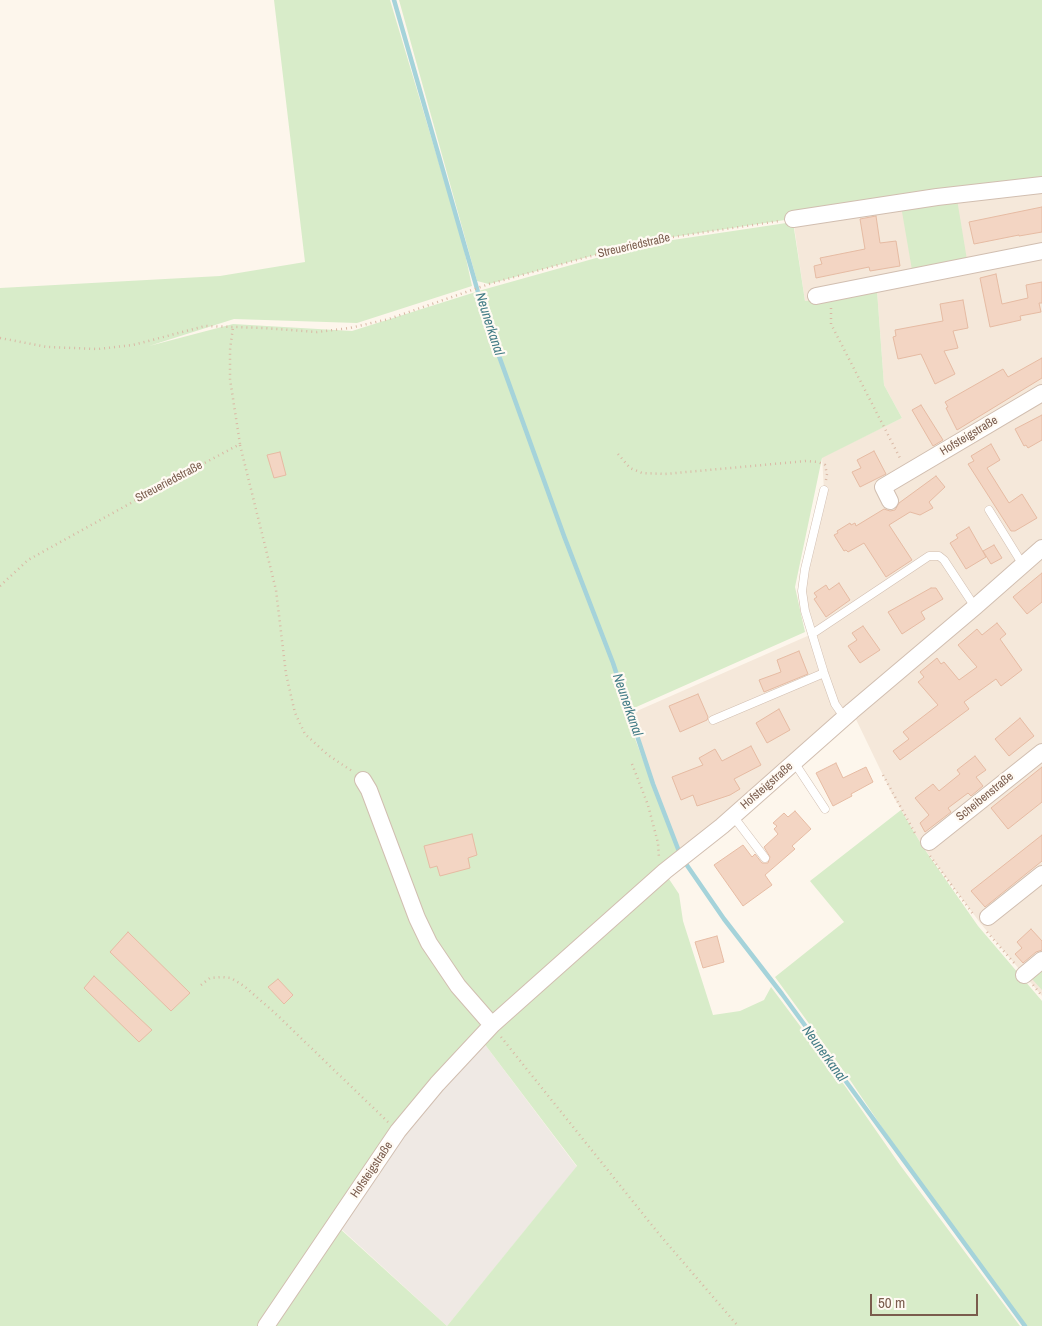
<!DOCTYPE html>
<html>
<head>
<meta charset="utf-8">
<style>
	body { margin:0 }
	#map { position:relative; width:1042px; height:1326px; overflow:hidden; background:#fdf6ec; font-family:"Archivo Narrow",sans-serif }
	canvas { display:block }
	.scale { position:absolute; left:870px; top:1294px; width:108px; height:22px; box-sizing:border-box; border:2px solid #7a5c4d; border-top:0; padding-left:6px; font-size:15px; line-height:18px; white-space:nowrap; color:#7a5c4d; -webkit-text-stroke:4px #fffaf3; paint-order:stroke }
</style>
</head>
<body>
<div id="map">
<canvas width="1042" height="1326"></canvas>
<div class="scale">50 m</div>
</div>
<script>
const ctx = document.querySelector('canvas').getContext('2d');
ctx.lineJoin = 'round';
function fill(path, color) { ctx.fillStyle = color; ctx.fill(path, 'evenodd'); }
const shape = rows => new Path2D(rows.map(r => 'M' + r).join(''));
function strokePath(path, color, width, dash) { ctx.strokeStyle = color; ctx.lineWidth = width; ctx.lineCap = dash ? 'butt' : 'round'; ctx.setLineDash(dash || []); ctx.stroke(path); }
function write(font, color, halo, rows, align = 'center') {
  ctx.font = font + ' "Archivo Narrow",sans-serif'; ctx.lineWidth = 4.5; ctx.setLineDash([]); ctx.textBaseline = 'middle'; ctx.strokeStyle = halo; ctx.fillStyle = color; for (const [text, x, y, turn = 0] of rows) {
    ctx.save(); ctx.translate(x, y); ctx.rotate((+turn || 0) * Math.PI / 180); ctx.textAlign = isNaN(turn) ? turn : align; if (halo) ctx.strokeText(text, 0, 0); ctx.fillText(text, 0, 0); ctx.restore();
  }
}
fill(shape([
	[1042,185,1042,996,981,924,923,847,892,794,852,711,678,852,653,784,630,714,812,634,802,591,824,490,822,457,902,418,884,385,877,291,805,301,793,219]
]), '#f5e8da');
fill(shape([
	[483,1042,577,1167,447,1326,338,1226,374,1172,469,1055]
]), '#efe9e4');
fill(shape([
	[274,0,390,0,462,240,472,286,357,323,234,319,149,346,233,324,352,331,482,290,646,244,793,222,805,301,877,291,884,385,902,418,822,458,795,587,805,632,625,712,678,853,667,876,679,894,683,921,713,1015,740,1011,764,1000,771,987,845,1086,900,1165,1020,1326,0,1326,0,288,220,276,305,262],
	[483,1042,577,1166,447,1326,338,1227,374,1172,469,1055],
	[399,0,1042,0,1042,185,937,197,646,241,489,284,477,281],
	[957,199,967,260,912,270,901,206],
	[901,810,923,847,978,926,1042,1001,1042,1326,1024,1326,917,1179,848,1077,775,977,844,922,810,881],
	[1042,965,1042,990,1032,979]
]), '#d8ecc9');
strokePath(shape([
	[394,0,486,320,564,536,613,663,653,784,680,854],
	[684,861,724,919,782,994,1025,1326]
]), '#a5d3da', 4.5);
const building = shape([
	[1042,207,1042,232,1019,236,1019,235,974,244,969,222,1042,207],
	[876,216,880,243,896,241,900,266,870,271,869,267,816,278,814,266,822,264,820,258,865,249,860,219,876,216],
	[996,274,1002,304,1028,298,1026,285,1042,282,1042,303,1039,303,1041,312,1020,316,1021,320,990,327,980,278,996,274],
	[963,300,968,328,953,331,958,348,944,351,955,374,935,384,921,354,898,359,893,337,896,336,895,330,943,321,940,304,963,300],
	[1042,358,1042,378,957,430,946,408,948,407,945,402,1003,369,1008,377,1042,358],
	[921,405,943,440,933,446,912,410,921,405],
	[1042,415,1042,440,1028,448,1026,445,1024,446,1015,429,1042,415],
	[991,444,1000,460,987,468,1009,503,1022,494,1037,518,1015,531,1011,531,968,464,974,461,971,456,991,444],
	[874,451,886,474,860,487,852,472,861,468,857,460,874,451],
	[280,452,286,475,274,478,267,455,280,452],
	[936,476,945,487,929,502,933,508,920,515,910,512,889,525,912,560,886,577,864,543,848,552,846,550,844,551,834,535,838,533,837,531,850,523,851,525,855,523,856,526,884,509,890,511,895,510,899,503,936,476],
	[969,527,986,557,966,569,950,543,958,538,956,535,969,527],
	[994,545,1002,558,991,564,983,551,994,545],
	[1042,573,1042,602,1027,614,1013,597,1042,573],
	[839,583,850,600,826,617,814,599,817,597,814,593,826,585,829,590,839,583],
	[931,588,936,588,943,599,921,612,925,619,902,634,888,612,931,588],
	[997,623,1006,634,1000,639,1022,670,1001,686,996,679,964,702,969,709,900,760,893,751,909,739,903,732,938,705,918,682,924,677,920,672,937,658,941,664,944,662,959,680,977,667,958,645,977,629,982,635,997,623],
	[863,626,880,650,860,663,848,646,857,640,852,633,863,626],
	[799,651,808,674,764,692,759,680,781,672,777,660,799,651],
	[698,694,708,717,707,720,680,732,669,706,698,694],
	[779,709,790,730,767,743,756,723,779,709],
	[1020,718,1034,736,1009,756,995,739,1020,718],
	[751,746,761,765,734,779,740,789,730,795,697,806,693,795,681,800,672,777,703,765,699,758,715,749,722,761,751,746],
	[975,756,986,770,976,777,983,786,971,796,968,793,948,808,951,812,925,832,920,823,929,815,915,798,933,784,939,791,960,774,957,770,975,756],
	[836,763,843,778,866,767,873,782,851,794,852,796,833,806,816,773,836,763],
	[1042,767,1042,802,1008,829,991,808,1042,767],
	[795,811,811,829,792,846,795,849,765,875,772,885,743,906,714,865,743,845,752,857,755,854,762,863,768,863,770,857,764,847,778,834,774,829,777,826,773,823,784,813,788,817,795,811],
	[472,834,477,855,468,858,470,868,440,876,437,866,430,868,424,846,472,834],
	[1042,835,1042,861,985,907,971,891,1042,835],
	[1031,929,1042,941,1042,950,1036,952,1023,963,1015,954,1022,948,1017,942,1031,929],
	[128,932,190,993,171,1011,110,952,128,932],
	[717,936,724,962,703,968,695,942,717,936],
	[94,976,152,1030,139,1042,84,988,94,976],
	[278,979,293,995,284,1004,268,987,278,979]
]);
fill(building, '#f3d5c3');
strokePath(building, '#e6bba3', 1);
const service = shape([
	[824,490,805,569,802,591,805,611,824,673,835,704,844,717],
	[989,510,1023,565],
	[812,634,929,556,939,556,944,560,975,607],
	[713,720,824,673],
	[794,762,825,809],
	[733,816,765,858]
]);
const minor = shape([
	[793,219,937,197,1042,185],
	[816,296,1042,251],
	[890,501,883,487,1042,393],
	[363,780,369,790,417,918,429,943,458,986,492,1025],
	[929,842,1042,752],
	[988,917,1042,874],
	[1024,975,1042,960],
	[266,1326,398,1131,437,1084,492,1025,665,871,722,826,852,711,975,607,1042,548]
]);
strokePath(service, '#d1beb0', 9);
strokePath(minor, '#d1beb0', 18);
strokePath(shape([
	[831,308,831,324,901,460],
	[0,338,47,347,98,349,133,345,205,326,264,328,317,332,350,328,389,319,489,284,646,241,779,221],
	[240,445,276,590,286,674,295,713,305,734,328,755,352,771],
	[618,454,630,468,642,473,665,474,806,461,818,462,825,465,827,474,826,480],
	[0,586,28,560,158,488,240,444,230,379,230,350,233,327],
	[632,764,648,805,658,843,659,858],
	[883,775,916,835],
	[930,856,973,914],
	[987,932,1015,964],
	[201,985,210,978,221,977,231,978,244,986,275,1013,388,1122],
	[1033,985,1042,996],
	[501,1037,659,1234,738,1326]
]), '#d9b8a5', 2.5, [1, 4]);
strokePath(service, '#fff', 8);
strokePath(minor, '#fff', 16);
write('12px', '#7a5c4d', '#fffaf3', [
	["Streueriedstraße",634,246,-13],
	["Hofsteigstraße",969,436,-31],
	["Streueriedstraße",169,482,-28],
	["Hofsteigstraße",767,786,-41],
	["Scheibenstraße",985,797,-39],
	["Hofsteigstraße",372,1170,-56]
]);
write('italic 14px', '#437c86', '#fffaf3', [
	["Neunerkanal",489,324,72],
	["Neunerkanal",627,705,71],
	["Neunerkanal",824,1054,54]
]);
</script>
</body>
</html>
